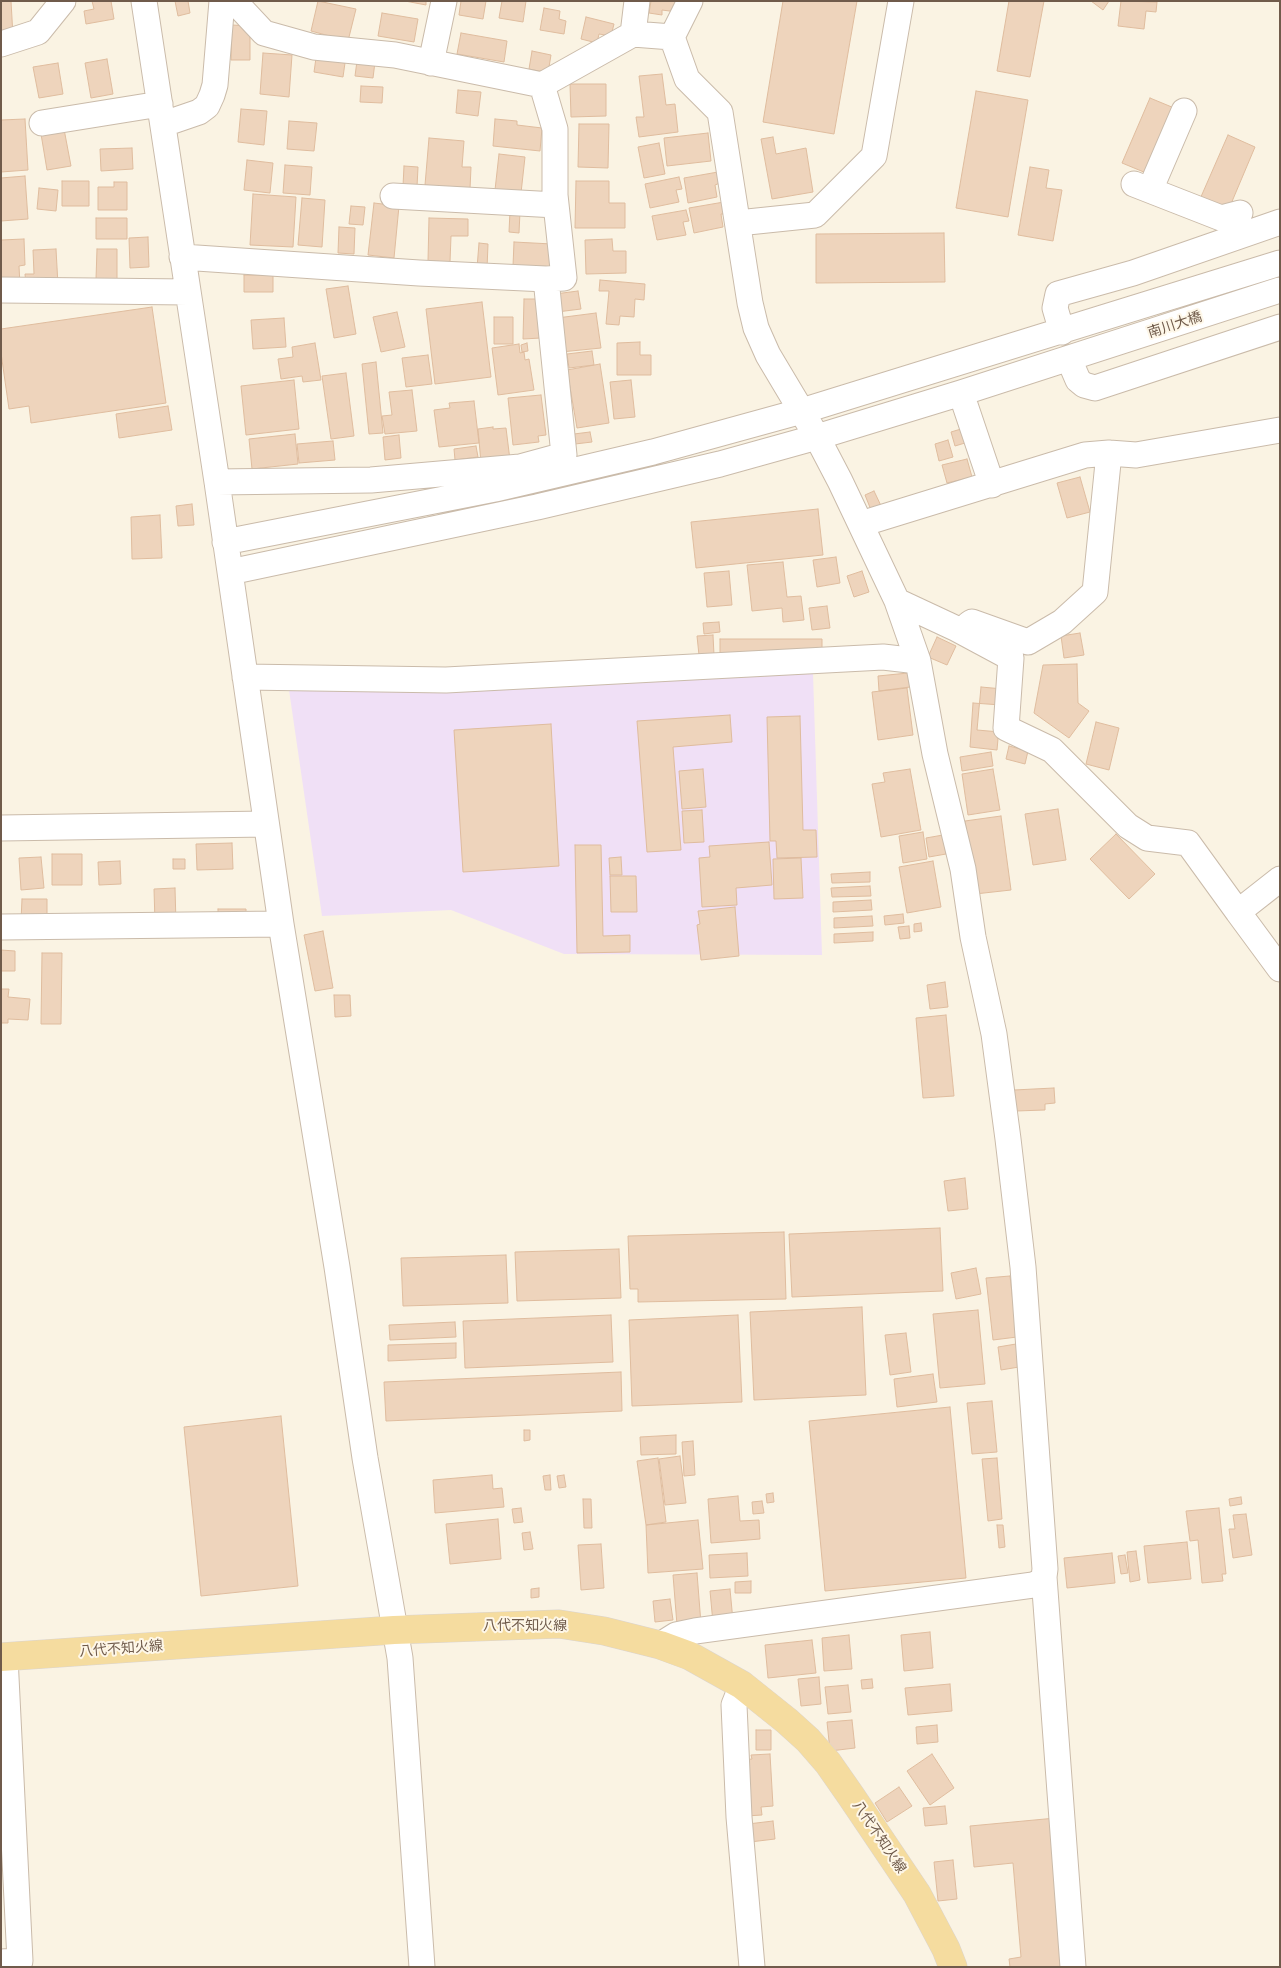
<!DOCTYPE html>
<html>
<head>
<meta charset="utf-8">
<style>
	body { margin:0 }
	#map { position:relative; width:1281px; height:1968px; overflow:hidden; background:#faf3e3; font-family:"PT Sans",sans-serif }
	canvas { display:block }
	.frame { position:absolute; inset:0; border:2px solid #705b4b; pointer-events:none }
</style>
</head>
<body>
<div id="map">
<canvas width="1281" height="1968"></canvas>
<div class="frame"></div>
</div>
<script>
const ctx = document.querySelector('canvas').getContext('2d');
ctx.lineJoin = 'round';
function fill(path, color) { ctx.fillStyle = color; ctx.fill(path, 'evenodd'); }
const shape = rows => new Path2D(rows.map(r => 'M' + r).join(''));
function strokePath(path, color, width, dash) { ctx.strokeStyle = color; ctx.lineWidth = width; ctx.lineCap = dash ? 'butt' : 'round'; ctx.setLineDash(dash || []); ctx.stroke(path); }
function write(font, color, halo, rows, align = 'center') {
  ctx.font = font + ' "PT Sans","Noto Sans JP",sans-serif'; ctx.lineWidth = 4; ctx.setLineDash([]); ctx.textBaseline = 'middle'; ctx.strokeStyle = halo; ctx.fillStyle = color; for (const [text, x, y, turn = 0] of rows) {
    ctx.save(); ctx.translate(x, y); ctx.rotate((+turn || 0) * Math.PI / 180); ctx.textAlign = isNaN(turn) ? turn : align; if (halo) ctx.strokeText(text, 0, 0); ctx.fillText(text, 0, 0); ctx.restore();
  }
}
fill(shape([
	[813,673,822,955,564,954,451,910,322,916,289,690]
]), '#f0e0f6');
const building = shape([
	[1,1,11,1,13,36,1,37,1,1],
	[92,1,111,1,114,19,86,24,84,11,94,9,92,1],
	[175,1,188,1,190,13,178,16,175,1],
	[318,1,356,9,348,41,311,31,318,1],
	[405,1,426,1,426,5,405,1],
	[461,1,486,1,483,19,459,15,461,1],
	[502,1,526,1,523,22,499,18,502,1],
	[651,1,679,1,677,12,662,10,662,15,649,13,651,1],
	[783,1,857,1,834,134,763,122,783,1],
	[1009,1,1044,1,1030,77,997,71,1009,1],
	[1091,1,1109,1,1103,10,1091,1],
	[1121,1,1157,2,1156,12,1146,11,1144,29,1118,26,1121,1],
	[544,8,560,11,559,19,566,21,564,34,540,30,544,8],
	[382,13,418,19,414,42,378,36,382,13],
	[586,17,614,24,611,36,599,34,597,43,581,39,586,17],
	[232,25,250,26,250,60,231,60,232,25],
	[461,33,507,41,504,62,457,54,461,33],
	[532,51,551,55,548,73,529,69,532,51],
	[263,53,292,55,289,97,260,94,263,53],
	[316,58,345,63,343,77,314,72,316,58],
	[107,59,113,94,91,98,85,63,107,59],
	[357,61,375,62,373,78,355,76,357,61],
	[58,63,63,94,39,98,33,67,58,63],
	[662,74,666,105,675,104,678,132,639,137,636,117,644,117,639,76,662,74],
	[570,84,606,84,606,116,571,117,570,84],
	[361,86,383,87,382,103,360,102,361,86],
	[458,90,481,92,478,116,456,113,458,90],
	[976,91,1028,100,1008,217,956,208,976,91],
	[1150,98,1179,110,1151,175,1122,163,1150,98],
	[241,109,267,111,264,145,238,142,241,109],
	[25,119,28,170,1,172,1,120,25,119],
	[495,119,517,121,517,125,542,128,540,151,493,146,495,119],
	[289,121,317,123,314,151,287,149,289,121],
	[579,124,609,124,608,168,578,167,579,124],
	[64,129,71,166,47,170,41,134,64,129],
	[708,133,711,161,667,166,664,138,708,133],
	[1228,135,1255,147,1228,211,1200,199,1228,135],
	[773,137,776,154,806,148,813,192,772,199,761,139,773,137],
	[429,138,464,141,462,167,471,167,470,189,425,185,429,138],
	[659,143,665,174,644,178,638,147,659,143],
	[132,148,133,169,101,171,100,149,132,148],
	[499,154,525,157,521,193,495,190,499,154],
	[247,160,273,163,270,193,244,190,247,160],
	[285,165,312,167,310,195,283,193,285,165],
	[404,166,418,167,417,187,403,186,404,166],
	[1030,167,1049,170,1046,188,1062,190,1053,241,1018,235,1030,167],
	[718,172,720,183,715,185,717,197,688,203,684,178,718,172],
	[25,176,28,219,1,221,1,178,25,176],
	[679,177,682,189,676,190,679,202,650,208,645,184,679,177],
	[62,181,89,181,89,206,62,206,62,181],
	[576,181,609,181,609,203,625,203,625,228,575,228,576,181],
	[114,182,127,182,127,210,98,210,98,187,114,187,114,182],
	[39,188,58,190,56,211,37,209,39,188],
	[253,194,296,197,293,247,250,245,253,194],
	[302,198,325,200,322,247,298,245,302,198],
	[724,202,726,214,721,214,723,227,694,233,689,208,724,202],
	[374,203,399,206,394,258,368,255,374,203],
	[351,206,365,207,363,225,349,224,351,206],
	[686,210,689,221,683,222,686,235,657,240,652,216,686,210],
	[510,211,520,212,519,233,509,232,510,211],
	[96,218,127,218,127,239,96,239,96,218],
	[429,218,468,219,468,236,451,236,450,262,428,261,429,218],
	[339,227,355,228,354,254,338,253,339,227],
	[944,233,945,282,816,283,816,234,944,233],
	[148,237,149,267,130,268,129,238,148,237],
	[24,239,25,265,19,266,20,285,1,279,1,240,24,239],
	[612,239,613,251,626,251,626,273,586,274,585,240,612,239],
	[514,242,552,244,550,268,513,266,514,242],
	[479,243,488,244,487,269,477,268,479,243],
	[56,249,58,285,26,286,25,274,34,274,33,250,56,249],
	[97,249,117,249,117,280,96,279,97,249],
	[244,275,273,275,273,292,244,292,244,275],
	[600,280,645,284,644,300,635,299,634,317,620,316,619,325,606,324,609,291,599,291,600,280],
	[348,286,356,334,334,338,326,289,348,286],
	[578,291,581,309,557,312,555,294,578,291],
	[524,299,541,299,541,338,523,339,524,299],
	[482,302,491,377,435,384,426,309,482,302],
	[152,307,166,403,31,423,29,406,9,409,1,353,1,329,152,307],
	[397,312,405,347,381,352,373,317,397,312],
	[596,313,601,348,561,352,557,318,596,313],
	[494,317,513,317,513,344,494,344,494,317],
	[284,318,286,347,253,349,251,320,284,318],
	[640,342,640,355,651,355,651,375,617,375,617,343,640,342],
	[315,343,321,380,303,382,302,376,281,379,278,359,293,357,292,347,315,343],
	[527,343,528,351,522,352,521,345,527,343],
	[519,344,520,353,524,352,525,360,529,359,534,390,498,395,492,348,519,344],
	[592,351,594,365,569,368,567,354,592,351],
	[428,355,432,384,406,387,402,358,428,355],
	[376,362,383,433,369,434,362,364,376,362],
	[600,364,609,423,577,428,567,370,600,364],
	[346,373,354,436,331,439,322,376,346,373],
	[294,380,299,429,246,435,241,386,294,380],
	[631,380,635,417,614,419,610,382,631,380],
	[412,390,417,431,385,434,382,416,392,415,389,392,412,390],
	[541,395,546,435,538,436,539,442,513,445,508,398,541,395],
	[474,401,479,443,439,447,434,410,450,408,449,403,474,401],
	[168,406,172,430,119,438,116,414,168,406],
	[493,427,493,429,506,428,510,460,481,463,478,429,493,427],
	[961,429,965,443,955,446,951,432,961,429],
	[590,432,592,442,575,444,574,434,590,432],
	[295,434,298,464,252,469,249,439,295,434],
	[399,435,401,458,385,460,383,437,399,435],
	[948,440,953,457,939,461,935,444,948,440],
	[333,441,335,460,299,463,297,444,333,441],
	[476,446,478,457,455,460,454,449,476,446],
	[967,459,972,477,947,483,942,465,967,459],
	[1080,477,1090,512,1067,518,1057,483,1080,477],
	[874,491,883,510,873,515,865,495,874,491],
	[192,504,194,525,178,526,176,506,192,504],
	[818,509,823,555,696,568,691,522,818,509],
	[160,515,162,558,132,559,131,517,160,515],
	[836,557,840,583,817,587,813,560,836,557],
	[783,562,787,597,801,596,804,620,783,622,782,608,752,611,747,565,783,562],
	[729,571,732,605,707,607,704,573,729,571],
	[862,571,869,592,854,597,847,576,862,571],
	[827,606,830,628,812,630,809,608,827,606],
	[719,622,720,632,704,634,703,623,719,622],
	[1080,633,1084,655,1064,658,1061,636,1080,633],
	[713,635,714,655,699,655,697,636,713,635],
	[937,637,956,646,947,665,928,657,937,637],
	[720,639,822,639,822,659,720,659,720,639],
	[1077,664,1078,703,1089,711,1069,738,1034,713,1043,665,1077,664],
	[908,673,910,687,879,691,878,676,908,673],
	[981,687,1003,689,1000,732,977,730,981,687],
	[907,688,913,735,878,740,872,692,907,688],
	[973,703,1001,705,997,750,970,747,973,703],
	[730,715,732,742,673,747,681,850,647,852,637,721,730,715],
	[800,716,803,830,816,830,817,857,777,858,776,841,770,841,767,717,800,716],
	[1096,722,1119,728,1109,770,1086,764,1096,722],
	[551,724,559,866,463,872,454,730,551,724],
	[1009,746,1028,751,1025,764,1006,759,1009,746],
	[991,752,993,766,962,771,960,757,991,752],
	[703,769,706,807,682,809,679,771,703,769],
	[910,769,921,830,881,837,872,784,885,782,883,773,910,769],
	[993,769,1000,810,968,815,962,774,993,769],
	[1058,809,1066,860,1033,865,1025,814,1058,809],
	[702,810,704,842,684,843,682,811,702,810],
	[1001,816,1011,890,975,894,965,821,1001,816],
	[923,832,927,859,903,863,899,836,923,832],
	[1116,834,1155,874,1129,899,1090,859,1116,834],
	[943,835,946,854,929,857,926,838,943,835],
	[769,842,772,885,736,888,737,905,702,907,699,858,710,857,709,846,769,842],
	[232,843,233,869,197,870,196,844,232,843],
	[575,845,601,845,603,936,630,935,630,952,577,953,575,845],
	[52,854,82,854,82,885,52,885,52,854],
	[41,857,44,888,21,890,19,858,41,857],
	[621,857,622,875,610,875,609,858,621,857],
	[801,858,803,898,774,899,773,859,801,858],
	[173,859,185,859,185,869,173,869,173,859],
	[120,861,121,884,99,885,98,862,120,861],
	[933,861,941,907,907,913,899,867,933,861],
	[870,872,870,882,832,883,831,874,870,872],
	[610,876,636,876,637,912,611,912,610,876],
	[870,886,871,896,832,897,831,888,870,886],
	[175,888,176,923,155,923,154,889,175,888],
	[22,899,47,899,47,921,21,921,22,899],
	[871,900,872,910,833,912,833,902,871,900],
	[735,907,739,956,701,960,697,925,700,924,698,911,735,907],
	[218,909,246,909,246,922,218,922,218,909],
	[903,914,904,923,885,925,884,916,903,914],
	[872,916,873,926,834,928,834,918,872,916],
	[921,923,922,931,914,932,914,924,921,923],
	[909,926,910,938,900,939,898,927,909,926],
	[323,931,333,988,315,991,304,935,323,931],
	[873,932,873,941,834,943,834,934,873,932],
	[1,950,15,951,15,971,1,971,1,950],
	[42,953,62,953,61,1024,41,1024,42,953],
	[945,982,948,1007,930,1009,927,985,945,982],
	[1,989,9,989,8,997,30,999,28,1020,8,1019,8,1023,1,1023,1,989],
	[334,995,350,995,351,1016,335,1017,334,995],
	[946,1015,954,1096,923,1098,916,1018,946,1015],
	[1054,1088,1055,1103,1045,1104,1045,1110,1016,1111,1014,1090,1054,1088],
	[965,1178,968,1209,948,1211,944,1181,965,1178],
	[940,1228,943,1291,792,1297,789,1234,940,1228],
	[784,1232,786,1299,638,1302,638,1289,630,1289,628,1236,784,1232],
	[619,1249,621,1298,517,1301,515,1252,619,1249],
	[506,1255,508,1303,403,1306,401,1258,506,1255],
	[976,1268,981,1294,956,1299,951,1273,976,1268],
	[1010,1276,1017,1337,993,1340,986,1278,1010,1276],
	[862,1307,866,1395,754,1400,750,1312,862,1307],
	[978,1310,985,1384,940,1388,933,1314,978,1310],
	[611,1315,613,1362,465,1368,463,1321,611,1315],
	[738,1315,742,1402,632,1406,629,1320,738,1315],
	[455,1322,456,1337,390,1340,389,1325,455,1322],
	[906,1333,911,1372,890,1375,885,1335,906,1333],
	[456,1343,456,1358,388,1361,388,1345,456,1343],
	[1016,1344,1019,1367,1001,1370,998,1347,1016,1344],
	[621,1372,622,1411,386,1421,384,1382,621,1372],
	[933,1374,937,1402,897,1407,894,1379,933,1374],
	[992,1401,997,1452,972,1454,967,1403,992,1401],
	[950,1407,966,1578,825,1591,809,1421,950,1407],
	[281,1416,298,1586,201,1596,184,1427,281,1416],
	[524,1430,530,1430,530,1440,524,1441,524,1430],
	[676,1435,676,1454,641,1455,640,1437,676,1435],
	[693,1441,695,1475,684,1476,682,1442,693,1441],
	[680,1456,686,1503,665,1505,659,1459,680,1456],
	[658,1458,666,1522,646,1525,637,1461,658,1458],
	[997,1458,1002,1519,988,1521,982,1459,997,1458],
	[492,1475,493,1489,502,1488,504,1507,435,1513,433,1480,492,1475],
	[550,1475,551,1490,545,1490,543,1476,550,1475],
	[564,1475,566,1487,559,1488,557,1476,564,1475],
	[773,1493,774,1502,767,1503,766,1494,773,1493],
	[738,1496,740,1521,759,1520,760,1539,711,1543,708,1499,738,1496],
	[1241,1497,1242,1504,1230,1506,1229,1499,1241,1497],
	[583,1499,591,1499,592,1528,584,1528,583,1499],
	[762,1501,764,1513,753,1514,752,1502,762,1501],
	[521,1508,523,1522,514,1523,512,1509,521,1508],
	[1219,1508,1226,1574,1222,1574,1223,1581,1202,1583,1198,1540,1190,1541,1186,1511,1219,1508],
	[1246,1514,1252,1555,1233,1558,1229,1529,1235,1529,1233,1515,1246,1514],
	[498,1519,501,1559,450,1564,446,1524,498,1519],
	[698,1520,703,1569,648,1573,646,1525,698,1520],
	[997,1525,1003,1525,1005,1547,999,1548,997,1525],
	[530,1532,533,1549,524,1550,522,1533,530,1532],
	[1187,1542,1191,1579,1148,1583,1144,1546,1187,1542],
	[601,1544,604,1588,581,1590,578,1545,601,1544],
	[1136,1551,1140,1580,1130,1582,1127,1552,1136,1551],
	[747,1553,748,1576,710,1578,709,1555,747,1553],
	[1112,1553,1115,1583,1067,1588,1064,1558,1112,1553],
	[1125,1555,1128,1573,1121,1574,1118,1556,1125,1555],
	[697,1573,701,1624,677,1625,673,1575,697,1573],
	[751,1581,751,1593,735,1593,735,1582,751,1581],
	[539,1588,539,1597,531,1598,531,1589,539,1588],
	[730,1589,733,1621,713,1623,710,1591,730,1589],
	[670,1599,673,1620,655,1622,653,1601,670,1599],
	[930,1632,933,1668,904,1671,901,1635,930,1632],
	[849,1635,852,1669,824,1671,822,1638,849,1635],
	[812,1640,816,1673,768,1678,765,1645,812,1640],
	[819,1677,821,1704,801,1706,798,1679,819,1677],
	[872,1679,873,1688,862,1689,861,1680,872,1679],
	[950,1684,952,1711,908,1715,905,1688,950,1684],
	[848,1685,851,1712,828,1714,825,1687,848,1685],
	[852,1720,855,1748,830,1751,827,1722,852,1720],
	[937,1725,938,1742,917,1744,916,1727,937,1725],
	[756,1730,771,1730,771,1750,756,1750,756,1730],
	[770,1754,773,1806,761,1807,762,1815,746,1816,742,1760,752,1759,751,1755,770,1754],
	[932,1754,954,1788,930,1805,907,1771,932,1754],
	[899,1787,912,1806,887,1822,875,1803,899,1787],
	[945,1806,947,1824,925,1826,923,1808,945,1806],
	[1056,1818,1070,1967,1010,1967,1009,1959,1021,1957,1013,1863,974,1867,970,1826,1056,1818],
	[773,1821,775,1839,750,1842,748,1824,773,1821],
	[953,1860,957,1899,938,1901,934,1862,953,1860]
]);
fill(building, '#eed4bc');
strokePath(building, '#dfbc9e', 1);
const minor = shape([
	[144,1,217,482,281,924,337,1267,365,1458,400,1658,422,1967],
	[633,34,637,1],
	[672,37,690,1],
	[1,44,38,32,63,1],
	[431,63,444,1],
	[542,85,633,34,672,37,687,79,720,112,750,303,756,328,768,355,817,437,840,481,897,601,918,661],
	[42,123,160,104],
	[164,124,199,112,207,106,212,95,215,85,222,1],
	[1134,184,1221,218,1240,213],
	[1150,190,1184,111],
	[393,196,556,205],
	[738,223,815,215,874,156,901,1],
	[182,257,419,273,546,279],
	[1,290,188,292],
	[1062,332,1055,308,1058,294,1133,273,1280,222],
	[1069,359,1078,380,1084,385,1095,388,1280,327],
	[961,393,992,485],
	[217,482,371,480,520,467,564,455,546,279,564,278,555,195,555,129,542,85,395,55,314,47,264,33,234,1],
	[861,524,1085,455,1109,453,1136,455,1280,430],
	[225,542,495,489,653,452,802,411,1280,263],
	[230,572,537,507,720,464,817,437,961,393,1280,290],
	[897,601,957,629,1011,658,1006,728,1052,750,1128,826,1147,838,1188,843,1238,912,1280,879],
	[969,624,972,622,1028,642,1062,622,1095,592,1109,453],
	[245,677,446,680,883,657,918,661,935,754,963,869,973,937,994,1034,1008,1139,1023,1267,1045,1569,1044,1577,1040,1582,1033,1585,695,1631,676,1635,660,1645],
	[1,828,266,824],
	[1238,912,1280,969],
	[1,927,281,924],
	[1044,1577,1073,1967],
	[742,1685,734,1705,739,1817,752,1967],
	[1,1962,20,1961,5,1657]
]);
const major = shape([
	[1,1657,394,1630,559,1624,604,1631,660,1645,690,1656,742,1685,787,1721,808,1740,828,1763,851,1796,917,1894,946,1949,953,1967]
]);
strokePath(minor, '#cabbaa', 27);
strokePath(major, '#dad4d0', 29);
strokePath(minor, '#fff', 25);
strokePath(major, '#f5dc9f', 28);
write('14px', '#705b4b', '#fef7e8', [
	["南川大橋",1175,325,-18],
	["八代不知火線",525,1626],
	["八代不知火線",121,1649,-4],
	["八代不知火線",879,1837,56]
]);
</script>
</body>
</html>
